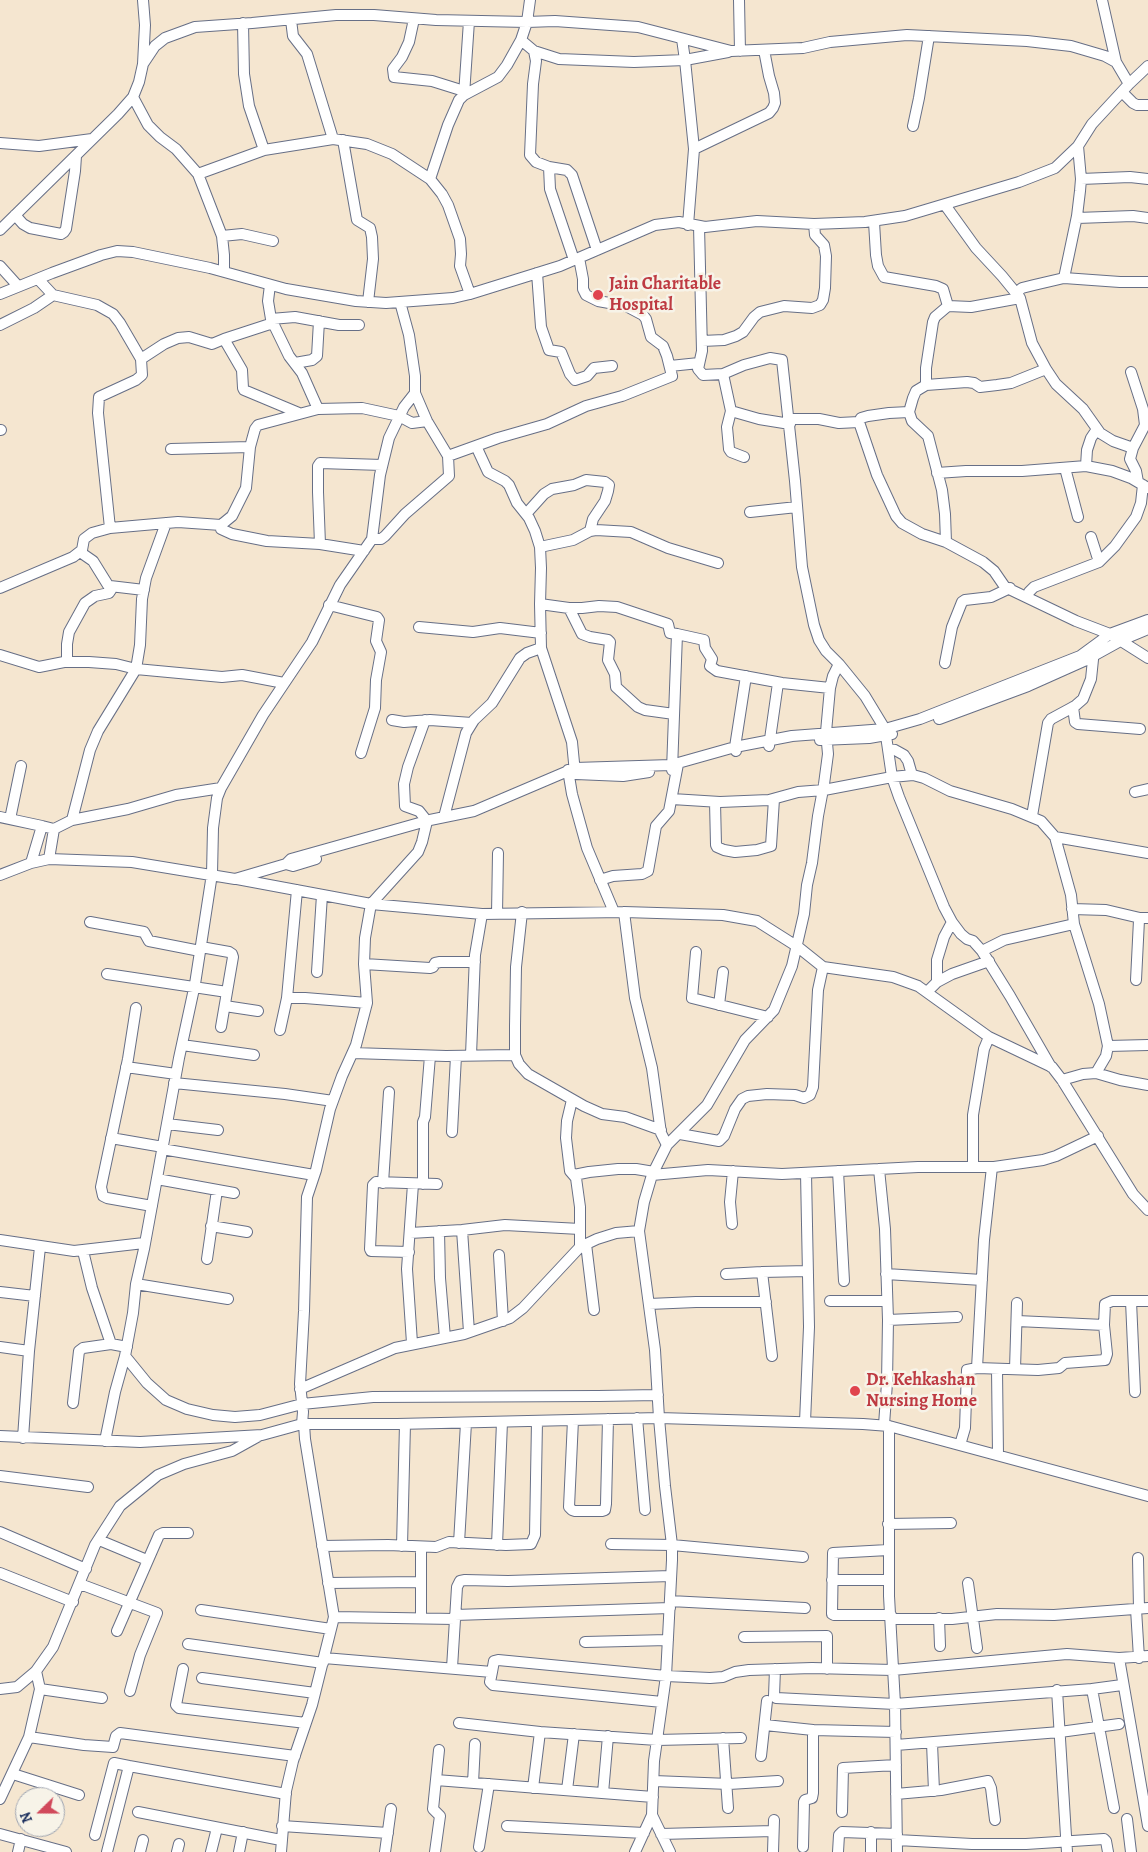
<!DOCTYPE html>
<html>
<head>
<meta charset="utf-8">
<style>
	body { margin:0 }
	#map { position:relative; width:1148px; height:1852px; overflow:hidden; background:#f5e6d0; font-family:Alegreya,serif }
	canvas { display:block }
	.north { position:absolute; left:15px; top:1787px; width:50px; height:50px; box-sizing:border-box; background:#f7f3e8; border:1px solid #9fa5b1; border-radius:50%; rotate:248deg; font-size:14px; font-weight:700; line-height:20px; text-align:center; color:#1b2f5e }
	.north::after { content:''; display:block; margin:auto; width:18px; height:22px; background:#d1495b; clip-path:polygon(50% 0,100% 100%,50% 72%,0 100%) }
</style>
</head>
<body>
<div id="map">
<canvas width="1148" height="1852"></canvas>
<div class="north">N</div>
</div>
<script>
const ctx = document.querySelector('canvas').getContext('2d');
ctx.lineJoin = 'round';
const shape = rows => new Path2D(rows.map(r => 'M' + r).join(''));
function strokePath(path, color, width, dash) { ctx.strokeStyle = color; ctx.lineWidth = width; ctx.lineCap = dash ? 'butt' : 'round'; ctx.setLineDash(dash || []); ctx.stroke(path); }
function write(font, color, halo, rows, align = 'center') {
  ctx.font = font + ' Alegreya,serif'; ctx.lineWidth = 5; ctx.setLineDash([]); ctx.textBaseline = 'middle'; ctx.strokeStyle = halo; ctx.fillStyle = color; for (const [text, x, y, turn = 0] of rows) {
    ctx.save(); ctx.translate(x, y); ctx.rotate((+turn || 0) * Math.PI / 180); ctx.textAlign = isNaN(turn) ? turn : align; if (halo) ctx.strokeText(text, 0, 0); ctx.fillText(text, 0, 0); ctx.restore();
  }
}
const minor = shape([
	[739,0,740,51],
	[1102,0,1116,62,1129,84,1148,66],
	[414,19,409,42,402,57,393,69,394,77,432,81,464,91],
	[291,20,293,36,307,54,333,139],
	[243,23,244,74,249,106,264,150],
	[521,40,534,51,559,59,634,62,685,60,682,39],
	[534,51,536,61,533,84,530,155,536,162,549,167],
	[143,64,155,46,165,38,195,27,252,23,336,15,374,15,436,20,527,22,555,21,638,27,731,51,803,48,830,42,907,35,1027,41,1071,46,1105,56,1116,62],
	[1122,92,1133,103,1137,105,1148,105],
	[464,95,469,21],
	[133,97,148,125,160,137,176,149,198,174,222,236,224,255,224,271],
	[913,126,919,98,929,36],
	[343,140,357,220,370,228,372,237,373,259,368,302],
	[0,143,39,146,92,139],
	[694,149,769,113,773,108,775,103,774,93,769,76,764,50],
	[198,174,264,150,333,139,367,144,392,154,430,179,442,194,448,205,460,239,461,254,460,266,470,294],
	[430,179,448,125,459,100,464,95,498,77,507,65,521,40,527,22,530,0],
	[1081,179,1130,177,1148,179],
	[945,205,976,248,1002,276,1020,298,1032,343,1046,369,1056,384,1083,409,1100,433,1113,441,1133,448],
	[15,215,23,224,30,228,61,234,64,232,66,229,75,171,76,156],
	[1077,218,1133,216,1148,218],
	[874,222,876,255,878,266,884,277,936,286,943,289,948,306],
	[688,225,694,149,685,60,728,52],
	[699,226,702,351,698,369,703,375,723,374,744,365,770,358,782,360,795,481,802,567,814,625,819,640,826,651,839,664,865,696,885,729,892,777,899,797,944,907,952,922,961,934,967,939,973,941,982,951,1010,996,1051,1067],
	[0,230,118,114,133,97,139,82,143,64,145,25,143,0],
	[222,236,242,234,273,241],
	[574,260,550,189,549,167,567,170,572,175,597,250],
	[0,266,18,286],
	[537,273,541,327,549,350,561,352,570,374,575,380,587,376,594,368,612,366],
	[1064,278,1120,282,1148,282],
	[38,279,53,295,97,305,113,314,120,323,141,359,142,375,136,380,99,397,98,413,110,528],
	[1016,293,1022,288,1034,285,1064,278,1077,216,1080,191,1081,179,1078,146],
	[0,294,52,273,101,255,117,251,133,252,210,268,286,289,356,301,386,303,453,298,470,294,560,266,655,225,679,222,705,227,757,221,814,224,865,222,905,216,1019,182,1055,168,1078,146,1092,124,1129,84],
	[400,302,409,335,415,376,415,393,427,421,448,456],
	[271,319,295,317,339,325,359,325],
	[273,323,289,356,302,373,318,409],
	[0,325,34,308,53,295],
	[224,339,242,370,243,388,244,390,299,413],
	[702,341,724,340,736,336,743,332,754,317,760,312,784,306,812,308,820,305,823,300,825,288,826,256,824,245,815,235,814,224],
	[141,359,164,344,178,338,189,337,212,344,224,339,273,323,271,319,268,301,270,285],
	[295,363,312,360,317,356,319,321],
	[670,366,699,363],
	[1131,372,1143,409,1145,425,1133,448,1130,459,1136,471,1138,482],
	[723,374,731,411,727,427,729,449,731,452,744,457],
	[926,385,926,368,933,322,935,317,948,306,971,307,1020,298],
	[415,393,404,407,389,438,380,475,372,539,340,585,312,642,263,715,221,788,217,798,213,828,212,874,195,984,179,1058,144,1249,136,1284,133,1313,125,1356,147,1383,166,1400,187,1409,213,1415,235,1417,260,1415,302,1404,373,1397,598,1396,658,1395],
	[731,411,759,419,790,424],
	[909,412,912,421,928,436,942,490,945,514,946,542],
	[789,419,819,419,839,423,859,422,877,475,896,516,902,523,922,534,946,542,983,562,994,571,1005,587,1076,621,1110,634,1148,658],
	[859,422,861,418,868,416,889,413,909,412,913,398,916,391,926,385,967,382,974,383,980,387,997,385,1011,383,1046,369],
	[0,430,1,430],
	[171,449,250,447,255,429,258,425,318,409,362,408,399,416,412,423,427,421],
	[1086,466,1087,450,1091,438,1097,429],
	[1065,468,1078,517],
	[937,473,966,471,1022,471,1086,466,1112,471,1131,478,1148,488],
	[750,512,797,507],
	[526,514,544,494,552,489,574,485,586,480,605,482,609,485,608,491,605,501,593,519,590,531],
	[221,525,221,529,232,534,267,541,320,544,364,551],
	[1091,537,1099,562],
	[372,539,381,539,385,536,405,514,449,476,448,456,498,438,547,424,586,406,622,396,672,376,667,356,663,346,651,337,646,319,643,315,626,306,598,301,586,295,583,289,583,279,579,258],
	[320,544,318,492,318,466,320,463,382,465],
	[540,547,573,540,590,531,596,530,631,532,668,548,718,563],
	[110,586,144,590],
	[0,588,73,557,82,550,84,539,92,533,110,528,178,522,221,525,232,516,246,488,250,447],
	[1028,597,1029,592,1034,587,1099,562,1115,546,1136,517,1141,503,1143,485],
	[540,604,569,608,582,608,599,606,617,607,668,624,670,633,677,634],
	[329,605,377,617,379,620,376,641,381,652,376,680,375,708,361,753],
	[569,608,582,634,590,637,608,640,610,642,608,660,615,674,616,687,638,707,645,710,674,714],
	[419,627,473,632,500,628,541,633],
	[541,648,572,742,575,773],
	[0,655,39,667,64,662,89,662,116,664,136,669,222,677,242,675,284,683],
	[67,662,67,644,69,632,85,603,95,596,109,593,111,590,93,561,80,552],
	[945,663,952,627,962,602,965,600,991,597,1010,588],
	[1073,707,1075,722,1078,724,1140,729],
	[939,719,1028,686,1084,661,1122,640,1148,629],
	[392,720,404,722,430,720,472,723],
	[820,740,869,738,892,734],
	[769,746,778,683],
	[889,749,895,750,904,755,908,761,912,775],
	[736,751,735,747,746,676],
	[568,770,572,794,587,848,614,912],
	[672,770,677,634,704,640,705,648,712,659,710,666,717,671,782,683,830,688],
	[576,774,623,776,649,772],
	[1135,792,1148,789],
	[672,799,720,802,769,800,798,792,824,790,892,777,913,775,924,778,950,791,1012,809,1041,821,1055,837,1071,895,1074,924,1099,1004,1108,1046,1106,1056,1096,1073],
	[715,802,716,845,717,847,724,850,735,852,757,850,771,846,774,799],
	[1032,816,1048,723,1051,719,1075,706,1083,699,1091,679,1094,650],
	[0,817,42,826,31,863],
	[444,817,466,733,474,720,492,703,520,658,527,653,541,648,540,604,541,568,540,547,535,531,529,518,517,503,509,485,505,481,488,472,476,446],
	[10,819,21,766],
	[72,820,90,750,98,731,136,669,140,645,142,599,146,578,166,523],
	[42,826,54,829,72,820,128,809,176,795,221,788],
	[1055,837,1148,853],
	[49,859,54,829],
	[286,864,293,866,316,859],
	[0,875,31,863,49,859,132,862,235,879,286,864,291,859,430,820,474,811,575,768,671,765,735,747,792,736,885,729,920,719,1080,656,1110,634,1148,620],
	[237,879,371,904,482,914,624,912,723,915,757,921,798,947,823,967,893,977,918,986,989,1037,1052,1067,1062,1080,1133,1194,1148,1210],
	[600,880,613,876,642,874,648,871,656,826,669,811,678,764],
	[1072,909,1106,910,1140,918],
	[522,912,516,967,515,1026,515,1055,519,1064,528,1074,584,1106,602,1114,625,1117,661,1130],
	[624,912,635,998,652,1068,661,1133,667,1145],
	[497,914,498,853],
	[90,922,144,932,149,941,200,951],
	[201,947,229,952,232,954,233,957,221,1027],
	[982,951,1004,940,1074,924],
	[696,952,692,998,768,1017],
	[364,964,430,968,433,967,435,963,440,962,475,962],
	[317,972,322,895],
	[107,974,227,992],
	[1136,980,1139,920,1141,918,1148,918],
	[937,982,937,960,944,937,952,922],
	[928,991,937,982,952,974,989,961],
	[287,998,297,890],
	[719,1005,723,972],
	[225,1006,258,1011],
	[136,1008,128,1059,101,1187,103,1196,107,1198,152,1206],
	[280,1030,287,998,305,998,367,1003],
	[182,1045,254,1055],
	[1108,1046,1148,1045],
	[353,1053,446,1056,515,1055],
	[471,1055,475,955,482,914],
	[126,1067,176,1074],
	[1062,1080,1083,1074,1096,1073,1120,1080,1148,1085],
	[174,1083,285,1094,333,1101],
	[572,1100,567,1121,566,1138,570,1171,576,1178,580,1207,580,1247],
	[167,1124,218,1130],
	[452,1132,456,1056],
	[680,1134,719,1141,724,1136,735,1109,742,1099,748,1096,767,1094,795,1095,804,1098,810,1095,813,1087,818,990,823,967],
	[111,1138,163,1147],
	[162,1149,314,1175],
	[973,1167,973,1115,984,1049,989,1037],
	[879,1169,885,1229,888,1320,887,1383,884,1425],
	[838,1171,844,1281],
	[574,1175,589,1172,618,1169,636,1169,654,1172],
	[652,1175,708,1170,782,1174,918,1167,994,1167,1043,1160,1056,1156,1098,1136],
	[157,1179,234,1193],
	[383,1183,389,1092],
	[423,1184,423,1122,425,1117,430,1056],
	[732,1224,730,1202,733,1171],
	[211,1226,247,1232],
	[462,1230,469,1332],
	[439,1231,440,1278,445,1338],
	[410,1233,462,1230,505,1225,580,1229],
	[0,1240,74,1251,144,1243],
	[586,1244,594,1310],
	[83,1251,92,1288,111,1344,127,1347],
	[409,1252,371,1251,370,1249,373,1185,376,1182,437,1184],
	[499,1255,503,1321],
	[207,1259,217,1190],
	[726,1274,762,1272],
	[886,1274,982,1280],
	[136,1284,228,1299],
	[0,1292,35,1296],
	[830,1301,887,1301],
	[1131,1301,1135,1392],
	[649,1304,696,1302,766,1302],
	[888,1320,957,1317],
	[1017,1321,1104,1325],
	[412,1343,407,1269,413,1184],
	[0,1347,29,1351,40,1247],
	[772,1356,762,1272,808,1271],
	[977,1368,984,1240,992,1167],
	[997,1369,998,1455],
	[1015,1369,1017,1303],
	[300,1389,395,1348,464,1334,510,1318,523,1308,580,1247,597,1239,616,1233,639,1231],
	[73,1403,79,1351,83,1348,111,1344],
	[637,1418,645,1510],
	[573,1420,569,1507,572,1510,575,1511,602,1511,605,1510,606,1504,608,1419],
	[805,1422,809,1327,806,1173],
	[302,1424,303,1412,300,1384,304,1311,307,1197,316,1170,330,1109,342,1076,356,1045,367,1003,364,964,365,938,371,904,418,852,422,842,427,821,419,811,405,806,404,784,408,767,425,720],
	[889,1426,889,1596,895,1704,897,1852],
	[0,1436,140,1442,262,1435,302,1424,397,1424,659,1418,863,1424,889,1426,1148,1496],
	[23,1438,29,1351],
	[105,1441,115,1392,125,1356],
	[960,1445,965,1428,967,1370,977,1368,1038,1370,1059,1368,1065,1363,1105,1360,1107,1354,1104,1325,1105,1304,1112,1301,1148,1301],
	[0,1476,88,1487],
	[888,1524,951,1523],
	[0,1532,86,1569],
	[99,1540,147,1560],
	[459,1543,466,1423],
	[611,1544,672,1545,803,1557],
	[497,1545,502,1422],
	[322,1546,388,1545,436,1547,449,1542,506,1545,531,1544,535,1535,537,1421],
	[402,1546,405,1424],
	[888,1550,833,1553,832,1614,834,1615,891,1615],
	[1138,1558,1139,1609],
	[0,1573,73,1602],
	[832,1580,888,1580],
	[328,1583,421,1582],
	[968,1583,977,1648],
	[80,1584,157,1613,140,1655,130,1691],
	[670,1601,805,1608],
	[1136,1609,1139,1658],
	[201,1610,331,1629],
	[455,1615,670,1608],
	[334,1617,455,1619],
	[421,1618,421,1547],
	[939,1618,940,1646],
	[891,1619,952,1619,997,1614,1054,1615,1148,1608],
	[117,1631,159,1535,163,1533,188,1533],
	[744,1637,827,1636,827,1669],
	[585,1642,668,1640],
	[188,1644,323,1663],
	[324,1658,492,1672,490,1682,493,1685,662,1702],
	[1119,1658,1148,1826],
	[452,1668,457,1587,460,1581,465,1580,508,1581,671,1576],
	[183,1669,176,1705,179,1708,306,1723],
	[775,1669,774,1696,776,1698,895,1704,1092,1689,1122,1685],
	[492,1672,494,1661,498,1660,666,1676,710,1678,723,1677,735,1672,749,1670,812,1668,893,1670,1067,1654,1119,1658,1148,1656],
	[202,1678,315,1693],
	[0,1689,17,1687,36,1671,53,1647,95,1545,120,1506,158,1475,184,1464,232,1451,259,1436],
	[40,1689,102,1698],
	[1092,1689,1114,1808],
	[1057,1690,1067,1852],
	[459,1723,540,1732,657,1740,741,1738],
	[765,1725,813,1730,813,1793,812,1798,805,1800,804,1802,803,1847],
	[813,1730,896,1732],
	[29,1737,84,1745,113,1747,116,1736,120,1733,295,1756],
	[723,1738,728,1808],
	[932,1743,934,1791],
	[896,1745,1060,1732,1119,1724],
	[761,1756,767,1701],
	[13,1774,79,1795],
	[436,1780,653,1797],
	[654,1781,729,1784,778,1781],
	[473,1783,475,1744],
	[533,1788,540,1732],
	[567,1790,574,1734],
	[603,1793,608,1736],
	[896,1794,941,1790,988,1781,991,1788,995,1820],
	[0,1799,29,1737,40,1689,36,1671],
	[138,1812,281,1840],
	[842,1812,843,1768,896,1765],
	[652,1815,670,1852],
	[1127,1819,1131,1852],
	[282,1826,388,1833],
	[507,1826,644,1833],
	[0,1834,66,1852],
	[661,1834,773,1831],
	[95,1835,114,1763,129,1766],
	[897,1840,972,1844,1026,1844,1104,1839,1106,1841,1108,1852],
	[479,1847,489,1784],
	[18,1852,21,1839],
	[107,1852,129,1766,286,1794],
	[140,1852,143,1840],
	[177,1852,179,1844],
	[211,1852,217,1828],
	[239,1852,243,1832],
	[281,1852,286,1791,293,1761,312,1705,334,1617,305,1439,304,1424],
	[385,1852,391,1809],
	[435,1852,440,1816,433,1809,439,1750],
	[635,1852,652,1815,654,1761,666,1676,672,1560,672,1545,665,1486,659,1418,655,1350,639,1231,644,1202,652,1175,667,1145,707,1105,745,1040,774,1010,792,966,804,914,807,885,812,863,818,816,824,784,828,754,826,732,830,688,833,676,839,664],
	[773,1852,774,1820],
	[838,1852,839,1835,842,1832,897,1834],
	[871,1852,871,1832]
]);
strokePath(minor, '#676f86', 12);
strokePath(minor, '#fff', 10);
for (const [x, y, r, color] of [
	[598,295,6,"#e0444e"],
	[855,1391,6,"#e0444e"]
]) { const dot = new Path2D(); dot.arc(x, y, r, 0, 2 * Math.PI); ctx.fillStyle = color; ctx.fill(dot); strokePath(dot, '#f7f3e8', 2); }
write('bold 18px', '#be3a42', '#f7f3e8', [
	["Jain Charitable",609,285],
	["Hospital",609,306],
	["Dr. Kehkashan",866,1381],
	["Nursing Home",866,1402]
], 'left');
</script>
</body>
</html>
